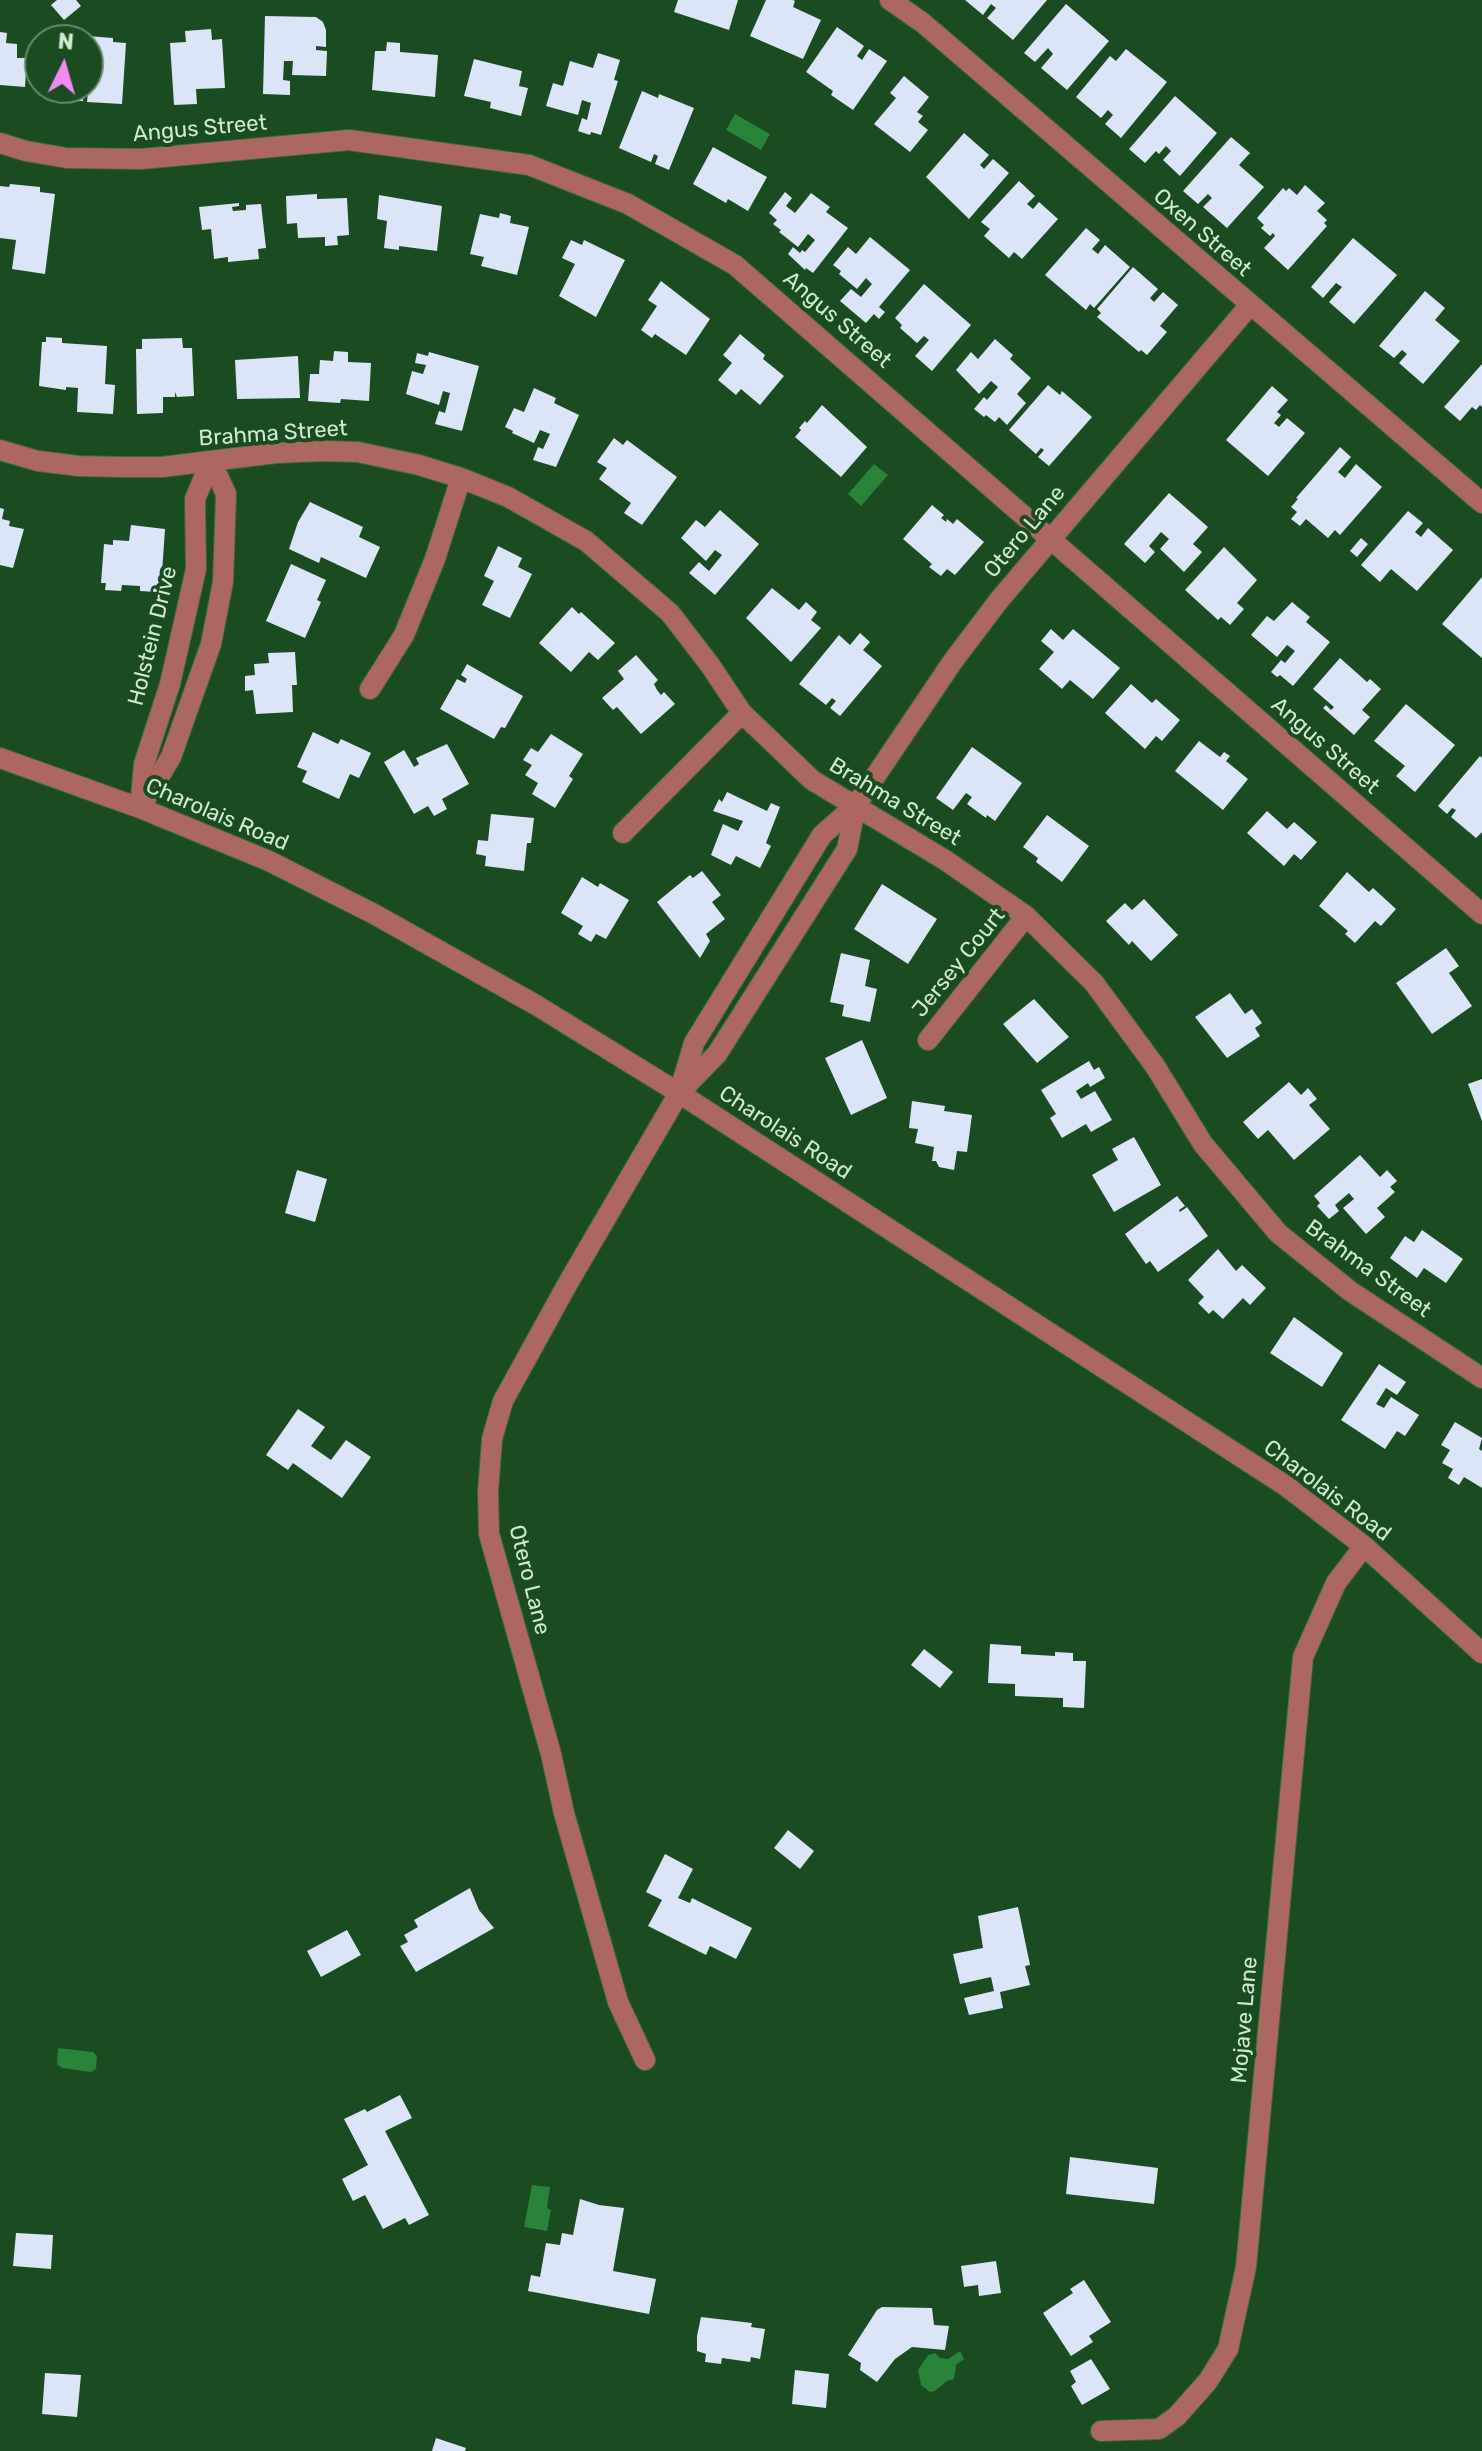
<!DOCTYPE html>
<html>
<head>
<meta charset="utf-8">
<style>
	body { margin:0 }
	#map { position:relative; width:1482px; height:2451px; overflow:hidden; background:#1a4b21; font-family:Rubik,sans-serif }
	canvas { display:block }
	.north { position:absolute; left:24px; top:24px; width:80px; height:80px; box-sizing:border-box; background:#1a4b21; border:2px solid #638b67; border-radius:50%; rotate:5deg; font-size:22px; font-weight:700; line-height:32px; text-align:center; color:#d0ead1 }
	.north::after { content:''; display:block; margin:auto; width:28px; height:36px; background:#f18af4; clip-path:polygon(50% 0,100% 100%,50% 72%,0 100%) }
</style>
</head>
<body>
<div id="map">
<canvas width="1482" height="2451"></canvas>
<div class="north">N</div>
</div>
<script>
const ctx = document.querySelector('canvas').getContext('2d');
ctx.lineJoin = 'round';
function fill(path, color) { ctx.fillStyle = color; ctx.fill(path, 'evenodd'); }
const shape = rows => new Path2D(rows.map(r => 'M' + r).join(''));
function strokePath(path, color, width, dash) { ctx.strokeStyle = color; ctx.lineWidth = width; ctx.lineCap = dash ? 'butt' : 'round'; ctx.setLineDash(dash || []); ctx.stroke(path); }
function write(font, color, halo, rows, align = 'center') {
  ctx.font = font + ' Rubik,sans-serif'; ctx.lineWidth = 8; ctx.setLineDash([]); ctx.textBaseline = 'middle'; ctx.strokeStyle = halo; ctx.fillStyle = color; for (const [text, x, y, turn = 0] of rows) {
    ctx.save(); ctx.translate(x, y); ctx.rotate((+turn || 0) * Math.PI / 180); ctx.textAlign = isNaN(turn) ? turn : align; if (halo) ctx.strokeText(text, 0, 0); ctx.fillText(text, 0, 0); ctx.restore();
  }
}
fill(shape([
	[735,114,770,134,761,150,726,130],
	[874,464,888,475,861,506,848,494],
	[58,2048,93,2052,97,2056,96,2069,91,2072,62,2068,57,2064],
	[532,2185,550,2187,547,2208,551,2210,547,2231,524,2227],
	[960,2351,964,2359,956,2365,954,2379,947,2381,935,2391,930,2392,921,2385,918,2370,928,2355,935,2353,940,2358,948,2359]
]), '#298339');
fill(shape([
	[57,0,76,0,81,6,64,20,51,5],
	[678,0,738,0,729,30,674,12],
	[766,0,793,0,795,1,793,7,821,20,803,59,750,36],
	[965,0,1047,0,1013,40,987,18,996,8,991,4,983,15],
	[1066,4,1109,41,1067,90,1041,68,1053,54,1048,48,1035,62,1024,53],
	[265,16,316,17,323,22,326,30,326,47,316,46,316,50,327,51,326,76,292,75,293,61,284,61,283,80,290,81,290,95,263,94],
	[837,27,864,46,857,56,862,60,869,49,887,61,853,110,831,95,833,91,806,72],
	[211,29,212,40,222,39,225,88,196,89,197,104,174,105,170,43,186,42,185,31],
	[0,32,7,33,6,43,17,44,17,58,27,58,25,87,0,85],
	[75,35,113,38,113,42,126,43,122,104,87,102,88,93,84,93,83,101,71,101,72,88,88,88,88,40,75,40],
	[387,42,400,43,400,52,438,55,435,97,372,90,375,51,386,51],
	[1126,49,1167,82,1121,138,1105,124,1113,115,1108,110,1101,118,1076,97,1110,56,1116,61],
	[598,53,620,60,614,80,618,81,601,135,591,132,590,135,578,131,582,118,587,120,591,103,582,100,578,115,546,106,553,83,563,86,570,61,593,68],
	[474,59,522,71,519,86,528,88,521,116,490,108,491,102,464,96],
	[904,76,929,97,917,112,923,116,918,122,928,130,910,152,874,124,896,98,890,93],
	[642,91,658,98,659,94,694,108,669,170,655,164,658,156,654,154,651,162,619,148],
	[1175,96,1217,133,1180,176,1163,160,1171,151,1166,146,1159,154,1156,151,1145,163,1129,149],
	[964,133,989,155,980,165,984,169,993,159,1009,173,969,219,926,177],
	[1231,137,1250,153,1239,165,1264,187,1227,228,1203,207,1212,198,1208,194,1198,204,1183,191],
	[713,147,767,177,748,211,728,199,726,203,693,184],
	[1019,181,1035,196,1027,204,1033,209,1039,202,1058,219,1022,259,1014,252,1009,258,984,236,990,229,981,222],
	[10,184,40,187,40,192,55,194,45,274,12,269,16,240,0,238,0,186,9,187],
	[1305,185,1325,203,1317,211,1327,220,1324,223,1327,226,1288,270,1264,248,1275,236,1273,233,1270,236,1261,228,1264,225,1257,218,1283,188,1286,191,1289,188,1297,195],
	[785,192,792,198,786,206,795,213,811,193,830,207,826,212,848,228,813,273,806,268,805,270,788,254,793,247,800,253,802,250,805,252,815,240,808,234,798,247,779,232,781,230,773,224,777,220,769,213],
	[317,194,317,199,347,198,349,235,337,236,338,245,325,246,325,237,298,238,297,223,287,224,286,196],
	[379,195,442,206,437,251,399,246,399,250,384,248,387,221,377,219],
	[239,203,239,206,232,207,233,211,246,210,246,205,261,204,266,248,258,249,259,259,228,262,228,257,214,259,211,229,202,230,199,207],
	[500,213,511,216,510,223,529,227,517,275,481,266,484,257,470,254,480,214,499,218],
	[1086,228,1100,240,1092,249,1098,254,1105,245,1130,267,1094,308,1090,304,1086,310,1045,275],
	[870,237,910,270,879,307,885,312,879,319,874,314,866,323,840,301,851,289,861,297,872,284,866,278,857,289,839,274,841,271,833,265,848,247,856,254],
	[1353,238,1397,275,1354,324,1329,302,1342,287,1336,283,1323,298,1311,287],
	[571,240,582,245,584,240,625,260,596,317,559,296,575,264,562,258],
	[1133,267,1158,289,1150,298,1154,302,1163,292,1178,305,1160,326,1167,332,1147,355,1141,350,1139,352,1097,317,1101,313,1097,309],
	[661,281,710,319,686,355,655,334,652,338,641,330,657,306,648,300],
	[924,284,971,325,932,371,915,356,929,340,924,336,917,343,900,328,902,325,895,318],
	[1425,291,1445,308,1435,320,1460,341,1423,384,1399,363,1407,354,1402,350,1394,358,1379,346],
	[740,334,765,355,763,359,784,376,760,405,741,389,736,395,718,380,732,363,723,355],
	[46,337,62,338,62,343,107,346,105,384,115,385,113,414,77,412,78,388,66,387,66,390,39,386,42,342,46,342],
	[182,338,183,348,192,348,194,396,177,397,175,392,175,397,163,397,163,413,137,414,136,349,142,349,142,339],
	[995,339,1013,355,1010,359,1031,378,1017,394,1026,403,1007,425,999,417,995,422,986,415,984,417,974,409,984,397,987,400,998,387,991,381,979,394,956,370,971,352,978,359],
	[334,351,348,352,348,362,371,363,369,401,341,399,340,403,308,401,310,374,319,374,320,360,333,361],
	[429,352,479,366,462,431,435,424,439,411,445,413,450,393,443,391,439,405,406,394,412,371,423,374,426,365,415,363,417,353,428,356],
	[298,356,300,398,237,399,235,360],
	[1482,364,1482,407,1480,405,1476,410,1472,407,1460,421,1444,407],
	[1048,385,1060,395,1062,391,1092,417,1049,466,1038,457,1044,450,1041,448,1036,454,1009,430],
	[1272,386,1288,400,1277,412,1281,415,1274,423,1279,427,1287,418,1305,433,1268,476,1226,440],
	[534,388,556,398,554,403,579,415,556,467,533,460,538,447,543,449,550,434,540,430,534,443,512,433,513,431,505,427,514,408,524,412],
	[822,405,867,447,841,477,795,437,801,430,799,428,805,421,807,423],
	[614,438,623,445,627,440,677,477,642,525,624,513,631,503,599,479,607,468,597,462],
	[1340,447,1351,457,1338,472,1345,478,1356,464,1382,487,1340,535,1335,530,1328,538,1306,519,1300,526,1291,519,1297,512,1291,507,1298,499,1296,498],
	[1169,493,1208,527,1193,544,1202,552,1184,572,1160,549,1169,539,1161,532,1149,546,1155,552,1145,563,1124,544],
	[310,502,363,527,359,537,380,547,366,578,321,557,319,563,289,549,298,522],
	[932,505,944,515,941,518,946,522,947,519,953,524,957,519,984,542,955,575,947,569,941,576,929,567,932,564,903,539],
	[0,508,4,509,2,519,10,521,9,526,24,529,13,568,0,565],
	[720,510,759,544,715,595,689,573,699,562,709,571,722,555,715,550,706,561,681,538,696,520,705,527],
	[1408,511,1423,523,1415,532,1421,537,1428,528,1453,550,1417,591,1391,569,1380,582,1361,565],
	[131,525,165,529,161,588,156,588,156,592,140,591,140,586,122,585,121,591,105,590,106,583,101,583,104,544,113,545,113,540,129,541],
	[1361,538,1368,544,1357,557,1350,551],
	[498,546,522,558,518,567,532,574,510,618,482,605,494,581,484,576],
	[1224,547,1257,580,1237,603,1244,609,1230,625,1221,617,1218,620,1185,590],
	[291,564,326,580,317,600,321,602,305,638,266,621],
	[1482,577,1482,658,1442,624],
	[772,588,799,610,806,602,817,612,811,620,821,628,791,662,746,618],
	[1292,602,1310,617,1306,622,1330,642,1293,686,1280,675,1277,677,1271,672,1281,660,1285,663,1295,651,1287,645,1277,657,1251,635,1267,616,1274,621],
	[572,607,579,614,581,612,615,643,598,660,589,652,571,672,539,643],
	[1051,629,1063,640,1073,629,1120,668,1093,699,1070,680,1062,689,1039,669,1054,652,1041,641],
	[860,633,870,642,863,650,882,666,840,716,830,708,836,701,832,698,826,705,799,684,839,635,850,645],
	[295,652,297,685,292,685,293,712,256,714,253,690,245,691,245,676,255,675,254,664,269,663,268,653],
	[636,655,658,680,654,684,657,690,661,695,664,692,675,704,641,734,617,707,613,710,602,698,624,679,618,671],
	[1340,658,1367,682,1370,679,1381,689,1362,710,1370,717,1354,735,1323,708,1326,705,1331,710,1334,707,1313,689],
	[467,664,523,696,505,728,501,727,494,739,440,709,457,679,465,683,467,679,461,675],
	[1131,684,1152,703,1156,699,1180,720,1162,741,1156,736,1145,749,1105,713],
	[1406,704,1455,745,1415,792,1396,776,1405,766,1374,741],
	[313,732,338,744,341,739,371,753,359,778,350,774,339,799,302,782,307,771,297,767],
	[551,734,583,754,569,776,573,779,555,808,532,794,538,783,525,775,532,765,523,760,531,748,538,752],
	[1199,741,1220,757,1224,752,1230,756,1226,761,1248,779,1223,810,1175,771],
	[447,744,469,784,442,799,447,809,434,816,428,806,414,814,384,762,404,750,414,767,419,764,416,758],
	[972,747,1022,783,995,821,987,815,986,818,967,804,972,797,966,793,953,810,936,798],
	[1480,756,1482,758,1482,832,1476,838,1451,817,1456,810,1452,808,1447,814,1438,806],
	[727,792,767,811,771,803,780,807,766,843,771,846,760,868,736,856,731,865,711,855,723,824,738,831,743,821,713,811,719,799,722,802],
	[1267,811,1287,829,1294,822,1317,842,1301,860,1294,854,1284,866,1247,833],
	[491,814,534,818,531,843,527,843,524,871,485,866,486,856,476,854,478,840,488,841],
	[1047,815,1089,846,1062,882,1036,862,1038,858,1023,847],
	[702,871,721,895,712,902,725,919,706,934,710,941,700,958,657,902,690,875,693,878],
	[1347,872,1369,892,1373,888,1396,909,1381,926,1375,921,1355,943,1345,934,1348,931,1319,906],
	[582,877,598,887,600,883,629,900,606,939,596,934,591,942,578,934,583,926,561,913],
	[882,884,937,919,908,964,854,929],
	[1144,899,1178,935,1151,961,1132,941,1129,945,1106,921,1125,903,1132,910],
	[1446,948,1459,966,1449,973,1472,1006,1432,1034,1396,983],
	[841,953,870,960,865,986,877,989,870,1022,842,1016,844,1005,830,1002],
	[1230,993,1245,1014,1252,1009,1262,1023,1255,1028,1260,1036,1227,1058,1195,1017],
	[1034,999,1069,1037,1037,1063,1003,1024],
	[862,1040,887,1098,851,1115,825,1058],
	[1089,1061,1094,1070,1099,1067,1105,1078,1090,1087,1088,1083,1076,1091,1081,1099,1095,1091,1112,1120,1091,1132,1086,1124,1062,1138,1050,1118,1056,1114,1041,1090],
	[1482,1079,1482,1121,1468,1084],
	[1289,1082,1301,1095,1308,1088,1317,1099,1309,1105,1330,1129,1294,1160,1268,1130,1258,1139,1243,1122],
	[912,1101,945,1106,944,1111,972,1115,967,1152,957,1151,954,1170,939,1167,936,1161,932,1161,934,1147,915,1143,918,1129,909,1128],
	[1134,1137,1161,1185,1114,1212,1092,1175,1118,1160,1112,1149],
	[1360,1155,1380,1177,1387,1170,1397,1181,1390,1187,1395,1192,1377,1208,1385,1217,1366,1234,1343,1208,1354,1199,1349,1193,1335,1205,1339,1211,1329,1219,1317,1206,1320,1203,1314,1196],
	[297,1170,327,1179,315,1222,285,1213],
	[1177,1196,1185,1206,1179,1210,1180,1212,1187,1207,1208,1236,1158,1272,1150,1261,1146,1264,1125,1234],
	[1422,1230,1463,1259,1446,1283,1424,1268,1417,1278,1390,1258,1405,1236,1414,1242],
	[1218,1249,1236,1271,1242,1265,1266,1288,1250,1305,1243,1298,1223,1319,1213,1310,1209,1314,1198,1303,1204,1297,1188,1280],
	[1294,1317,1343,1353,1322,1387,1270,1353],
	[1379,1364,1406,1382,1397,1395,1386,1388,1376,1404,1384,1408,1391,1397,1419,1415,1405,1436,1397,1431,1385,1449,1341,1420],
	[298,1409,325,1427,311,1446,331,1460,346,1440,371,1457,342,1498,293,1463,288,1470,266,1455],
	[1455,1422,1482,1438,1479,1449,1482,1451,1482,1488,1464,1477,1459,1485,1448,1478,1453,1469,1442,1463,1450,1450,1441,1445],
	[990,1644,1021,1646,1021,1654,1055,1656,1055,1652,1073,1653,1073,1661,1086,1661,1084,1708,1063,1707,1063,1698,1015,1696,1015,1684,988,1683],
	[924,1649,953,1672,940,1688,911,1665],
	[788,1830,814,1851,800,1869,774,1848],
	[665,1854,693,1869,678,1898,690,1903,692,1898,752,1928,736,1959,710,1946,706,1955,648,1926,662,1900,646,1892],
	[470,1888,479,1910,494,1928,416,1972,400,1946,408,1942,404,1935,418,1927,414,1920],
	[1018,1907,1030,1965,1025,1966,1030,1985,1000,1992,1003,2008,969,2015,964,1998,994,1991,991,1977,960,1984,953,1954,983,1948,978,1916],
	[347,1930,361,1955,321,1977,307,1951],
	[400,2095,412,2118,385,2131,429,2215,409,2225,405,2218,383,2229,365,2195,353,2201,342,2179,368,2165,344,2119,365,2109,367,2112],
	[1070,2157,1158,2168,1154,2204,1066,2194],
	[580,2199,599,2205,624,2208,613,2271,656,2279,649,2314,528,2291,531,2275,540,2277,546,2243,560,2245,562,2233,573,2235],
	[16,2233,53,2235,51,2269,13,2266],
	[996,2261,1001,2293,979,2296,978,2285,964,2287,961,2266],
	[1084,2280,1111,2322,1089,2336,1093,2342,1071,2356,1043,2313,1073,2293,1070,2289],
	[882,2307,932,2308,934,2325,949,2326,945,2350,912,2347,895,2359,877,2382,860,2370,861,2363,848,2355,877,2310],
	[701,2317,752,2323,751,2327,765,2329,760,2359,751,2357,750,2362,722,2358,721,2364,705,2362,706,2354,697,2351,697,2336],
	[1091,2359,1110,2389,1082,2405,1071,2386,1076,2382,1070,2371],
	[795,2370,829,2374,826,2408,792,2404],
	[45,2373,81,2375,77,2417,42,2414],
	[436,2438,466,2448,465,2451,432,2451]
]), '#dce5f8');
const minor = shape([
	[890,0,923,23,1482,503],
	[0,143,26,151,67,158,141,159,349,140,529,165,628,204,735,265,1482,914],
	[0,450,38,461,79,466,122,467,162,467,276,453,325,451,358,452,419,465,461,478,508,497,586,541,670,613,710,665,742,713,812,780,945,860,1026,916,1094,983,1155,1066,1203,1144,1278,1233,1350,1291,1482,1378],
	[211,461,226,494,223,582,211,644,171,757,140,808,144,764,170,684,196,569,195,499,211,461],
	[370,689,404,635,435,559,461,478],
	[0,758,140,808,269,861,374,914,536,1005,679,1093,1286,1486,1364,1546,1482,1653],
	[856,805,847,849,717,1054,679,1093,694,1043,822,835,856,805,953,661,1000,599,1250,305],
	[623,833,742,713],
	[928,1040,1026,916],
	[645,2060,618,2002,564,1813,551,1754,489,1534,488,1492,492,1439,503,1401,568,1283,679,1093],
	[1101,2431,1159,2429,1177,2416,1208,2381,1228,2349,1246,2267,1303,1657,1336,1583,1364,1546]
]);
strokePath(minor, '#3b6841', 22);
strokePath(minor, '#ac6760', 20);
write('22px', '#d0ead1', '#1a4b21', [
	["Angus Street",200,129,-5],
	["Oxen Street",1202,233,41],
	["Angus Street",837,320,41],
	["Brahma Street",273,434,-4],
	["Otero Lane",1025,532,-50],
	["Holstein Drive",153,636,-76],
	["Angus Street",1325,746,41],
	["Brahma Street",895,802,31],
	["Charolais Road",217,815,23],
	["Jersey Court",959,963,-51],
	["Charolais Road",785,1133,33],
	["Brahma Street",1368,1269,36],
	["Charolais Road",1327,1491,37],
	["Otero Lane",529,1580,76],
	["Mojave Lane",1245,2020,-85]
]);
</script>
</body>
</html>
